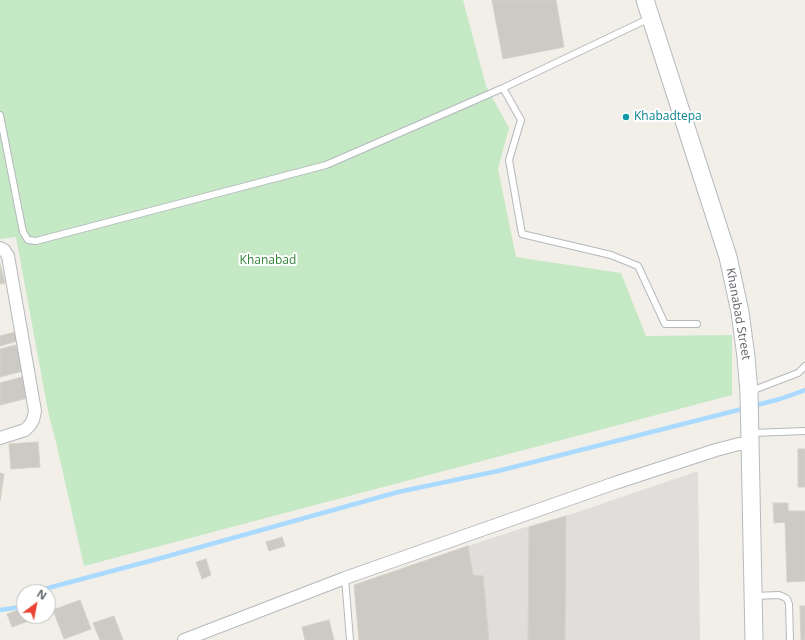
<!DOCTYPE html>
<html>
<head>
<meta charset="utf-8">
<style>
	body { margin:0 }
	#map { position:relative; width:805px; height:640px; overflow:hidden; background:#f1efe8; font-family:"Open Sans",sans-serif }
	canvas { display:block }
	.north { position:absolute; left:16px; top:584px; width:40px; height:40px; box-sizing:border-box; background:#fff; border:1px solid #bfc1c3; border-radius:50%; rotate:32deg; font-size:11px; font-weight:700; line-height:16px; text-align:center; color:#5f6368 }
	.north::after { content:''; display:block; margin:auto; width:14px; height:18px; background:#ea4335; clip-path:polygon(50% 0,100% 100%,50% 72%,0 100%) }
</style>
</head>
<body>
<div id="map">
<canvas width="805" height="640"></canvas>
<div class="north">N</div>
</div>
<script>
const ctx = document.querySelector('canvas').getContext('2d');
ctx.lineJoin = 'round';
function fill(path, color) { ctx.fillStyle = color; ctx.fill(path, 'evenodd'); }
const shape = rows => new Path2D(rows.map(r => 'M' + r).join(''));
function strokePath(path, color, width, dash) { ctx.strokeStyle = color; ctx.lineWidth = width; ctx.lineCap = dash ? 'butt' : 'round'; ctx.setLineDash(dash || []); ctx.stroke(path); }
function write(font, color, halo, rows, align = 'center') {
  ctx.font = font + ' "Open Sans",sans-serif'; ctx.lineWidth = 4; ctx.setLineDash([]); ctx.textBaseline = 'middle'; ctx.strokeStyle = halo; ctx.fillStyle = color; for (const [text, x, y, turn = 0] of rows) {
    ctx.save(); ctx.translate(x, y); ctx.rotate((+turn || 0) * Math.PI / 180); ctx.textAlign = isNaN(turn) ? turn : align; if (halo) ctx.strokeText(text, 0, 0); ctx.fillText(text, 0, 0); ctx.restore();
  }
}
fill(shape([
	[698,471,700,640,359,640,354,585,468,546,526,527,566,516]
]), '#e0deda');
fill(shape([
	[0,0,463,0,486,86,509,128,498,169,516,257,621,273,646,336,732,335,732,395,84,566,56,442,48,411,16,237,0,239]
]), '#c5e8c5');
strokePath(shape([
	[753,406,780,399,805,390],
	[43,592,48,588,161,558,398,492,498,471,746,408],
	[0,610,21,607,24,605]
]), '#aadaff', 4.5);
const building = shape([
	[492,0,556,0,564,47,503,59,492,0],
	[0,264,5,283,0,284,0,264],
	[15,332,17,341,0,346,0,336,15,332],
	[16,345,23,371,0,377,0,349,16,345],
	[22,377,28,398,0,405,0,383,22,377],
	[38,442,40,467,11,469,9,444,38,442],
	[798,449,805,449,805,487,798,487,798,449],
	[0,473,4,474,0,501,0,473],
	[773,503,788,503,788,511,805,511,805,581,787,582,785,522,774,523,773,503],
	[566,516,565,640,528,640,529,527,566,516],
	[282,537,285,546,269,551,266,542,282,537],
	[468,546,473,575,483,576,489,640,359,640,354,585,468,546],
	[206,559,211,575,202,579,196,562,206,559],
	[80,600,91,629,64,639,53,610,80,600],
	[800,606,805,606,805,640,801,640,800,606],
	[24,608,24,616,43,616,12,627,7,614,24,608],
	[114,616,123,640,100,640,93,623,114,616],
	[329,620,334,640,305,640,302,627,329,620]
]);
fill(building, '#cccac5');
strokePath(building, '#d6d1c6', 1);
const lane = shape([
	[503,88,521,120,509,160,522,234,611,255,638,266,665,324,697,324],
	[0,115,23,232,28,240,36,241,326,165,503,88,650,18],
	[751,391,798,373,805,366],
	[752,433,805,431],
	[345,578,350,640],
	[755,596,779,595,784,597,787,599,789,604,790,640]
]);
const street = shape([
	[0,248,4,250,8,256,35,411,33,420,30,425,25,430,0,438],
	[184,640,345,578,615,483,716,450,739,444,751,444]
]);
const secondary = shape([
	[645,0,728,257,740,312,746,357,749,392,754,640]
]);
strokePath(lane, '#b5b8bc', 8);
strokePath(street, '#b5b8bc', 14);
strokePath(secondary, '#b6babf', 19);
strokePath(lane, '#fff', 6);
strokePath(street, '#fff', 12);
strokePath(secondary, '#fff', 17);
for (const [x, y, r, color] of [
	[626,117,4,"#0f9aa8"]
]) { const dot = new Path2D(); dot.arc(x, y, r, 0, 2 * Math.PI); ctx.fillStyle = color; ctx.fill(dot); strokePath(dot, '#fff', 1.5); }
write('12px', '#0d838f', '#fff', [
	["Khabadtepa",634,117]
], 'left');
write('12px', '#348238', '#fff', [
	["Khanabad",268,261]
]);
write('12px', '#5f6368', '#fff', [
	["Khanabad Street",738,314,80]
]);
</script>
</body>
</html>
